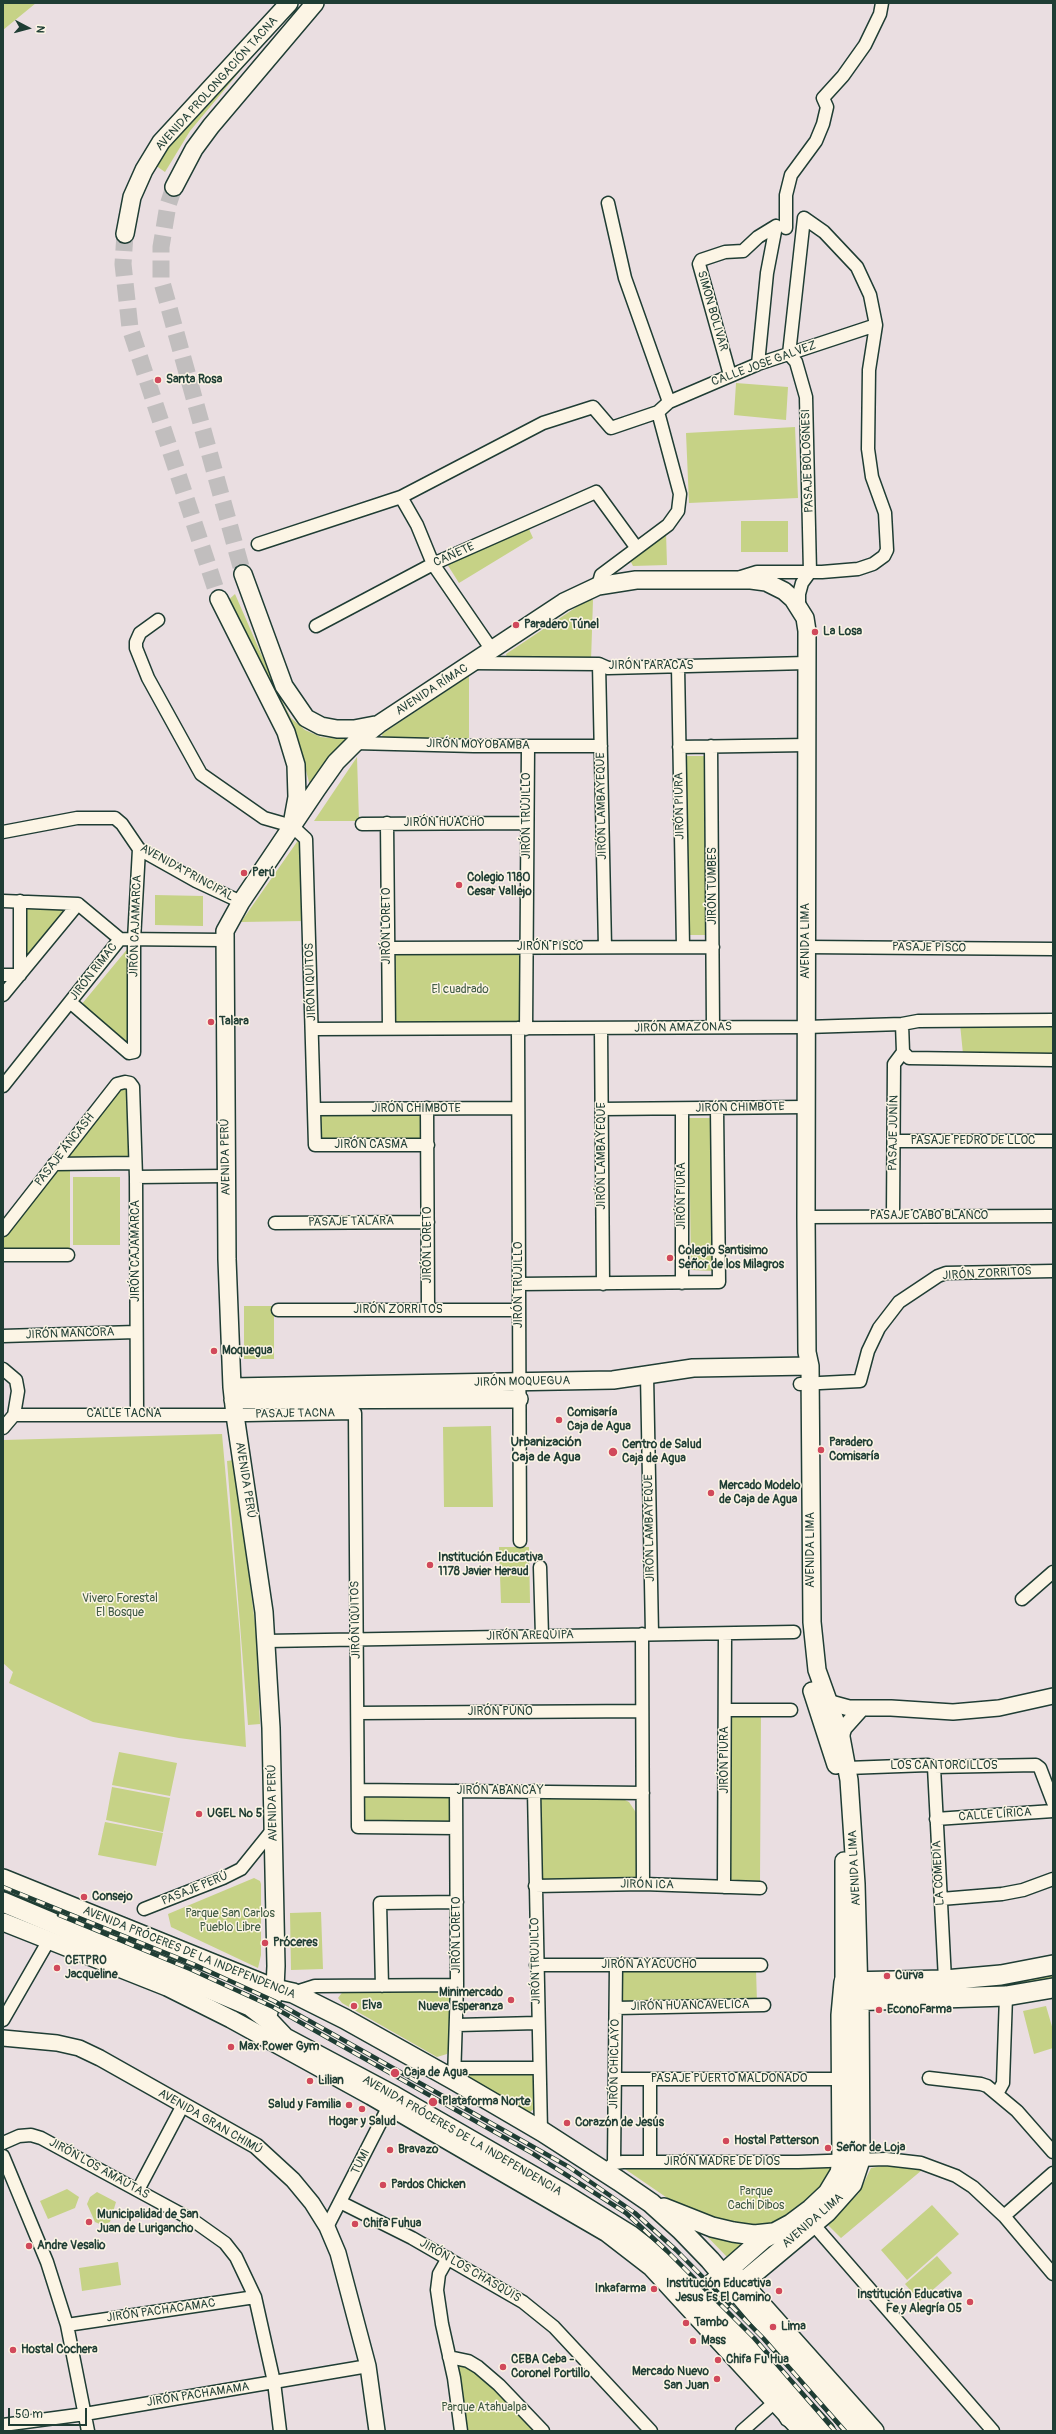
<!DOCTYPE html>
<html>
<head>
<meta charset="utf-8">
<style>
	body { margin:0 }
	#map { position:relative; width:1056px; height:2434px; overflow:hidden; background:#eadee1; font-family:Pangolin,sans-serif }
	canvas { display:block }
	.frame { position:absolute; inset:0; border:4px solid #1f3d34; pointer-events:none }
	.north { position:absolute; left:8px; top:8px; width:40px; height:40px; -webkit-text-stroke:3px #fcf5e5; paint-order:stroke; rotate:96deg; font-size:11px; font-weight:700; line-height:16px; text-align:center; color:#1f3d34 }
	.north::after { content:''; display:block; margin:auto; width:14px; height:18px; background:#1f3d34; clip-path:polygon(50% 0,100% 100%,50% 72%,0 100%) }
	.scale { position:absolute; left:8px; top:2408px; width:79px; height:18px; box-sizing:border-box; border:2px solid #1f3d34; border-top:0; padding-left:5px; font-size:12px; line-height:14px; white-space:nowrap; color:#1f3d34; -webkit-text-stroke:3px #fcf5e5; paint-order:stroke }
</style>
</head>
<body>
<div id="map">
<canvas width="1056" height="2434"></canvas>
<div class="frame"></div>
<div class="north">N</div>
<div class="scale">50 m</div>
</div>
<script>
const ctx = document.querySelector('canvas').getContext('2d');
ctx.lineJoin = 'round';
function fill(path, color) { ctx.fillStyle = color; ctx.fill(path, 'evenodd'); }
const shape = rows => new Path2D(rows.map(r => 'M' + r).join(''));
function strokePath(path, color, width, dash) { ctx.strokeStyle = color; ctx.lineWidth = width; ctx.lineCap = dash ? 'butt' : 'round'; ctx.setLineDash(dash || []); ctx.stroke(path); }
function write(font, color, halo, rows, align = 'center') {
  ctx.font = font + ' Pangolin,sans-serif'; ctx.lineWidth = 3; ctx.setLineDash([]); ctx.textBaseline = 'middle'; ctx.strokeStyle = halo; ctx.fillStyle = color; for (const [text, x, y, turn = 0] of rows) {
    ctx.save(); ctx.translate(x, y); ctx.rotate((+turn || 0) * Math.PI / 180); ctx.textAlign = isNaN(turn) ? turn : align; if (halo) ctx.strokeText(text, 0, 0); ctx.fillText(text, 0, 0); ctx.restore();
  }
}
fill(shape([
	[3,3,36,3,3,30],
	[275,29,190,131,165,172,155,165,171,141],
	[736,383,788,387,786,420,734,415],
	[795,427,798,498,689,503,686,433],
	[741,521,788,521,788,552,741,552],
	[528,527,533,538,459,583,447,564],
	[666,532,667,565,633,566,630,560],
	[235,594,279,695,291,718,305,730,321,737,340,739,352,737,310,786,302,755,290,722,225,603],
	[587,600,593,600,591,661,508,661,506,654],
	[469,676,469,744,383,740,382,734],
	[686,756,711,756,711,935,686,935],
	[357,757,359,821,314,821],
	[299,839,304,847,305,921,241,922],
	[155,895,203,896,203,926,155,925],
	[24,906,73,906,24,966],
	[129,947,129,1044,81,1005],
	[395,953,524,953,524,1027,396,1027],
	[960,1024,1053,1025,1053,1055,963,1054],
	[121,1084,129,1086,131,1161,68,1159,67,1156],
	[320,1112,424,1113,425,1143,320,1142],
	[689,1118,713,1118,714,1271,691,1270],
	[57,1167,70,1167,70,1254,3,1253,3,1234],
	[73,1177,120,1177,120,1245,73,1245],
	[244,1306,274,1306,274,1359,244,1359],
	[491,1426,493,1507,444,1507,443,1427],
	[222,1434,240,1636,246,1747,179,1738,93,1722,9,1683,13,1672,3,1663,3,1440],
	[234,1460,256,1631,260,1724,248,1725,227,1461],
	[499,1547,529,1547,530,1603,501,1603],
	[761,1712,760,1883,727,1883,728,1713],
	[119,1752,177,1763,170,1796,112,1785],
	[112,1787,170,1798,163,1832,106,1820],
	[360,1792,455,1792,455,1827,360,1825],
	[543,1798,623,1799,629,1802,637,1814,639,1878,634,1881,543,1881,541,1879,539,1800],
	[105,1822,163,1833,156,1866,98,1855],
	[254,1878,260,1881,261,1884,261,1955,258,1968,171,1927,168,1914],
	[321,1912,323,1969,291,1970,290,1913],
	[756,1969,757,2003,623,2004,622,1971],
	[1053,1971,1053,1980,1038,1985,914,1993],
	[344,1990,449,1991,450,2043,447,2054,437,2057,342,2003,338,1998],
	[1046,2006,1053,2030,1053,2048,1034,2054,1023,2011],
	[535,2071,535,2108,529,2113,461,2073],
	[893,2164,922,2170,841,2238,827,2224,859,2193,871,2168],
	[631,2168,834,2168,821,2189,778,2226,734,2226,676,2204,625,2169],
	[67,2189,79,2197,75,2208,48,2219,40,2201],
	[97,2192,116,2202,110,2222,102,2225,95,2222,87,2204,90,2197],
	[932,2205,959,2234,907,2280,881,2250],
	[696,2225,749,2241,728,2258],
	[937,2256,952,2273,920,2301,905,2284],
	[118,2262,121,2285,82,2291,79,2268],
	[460,2366,468,2366,513,2403,537,2431,464,2431,456,2371]
]), '#c6d286');
strokePath(shape([
	[174,187,168,205,161,247,161,279,243,574],
	[125,234,123,264,130,328,219,599]
]), '#c1bebe', 17, [17, 8]);
const minor = shape([
	[608,203,625,278,669,402],
	[804,218,789,354,796,362,806,397,810,572],
	[786,228,786,195,791,175,816,141,823,124,827,107,823,98,843,76,865,45,880,14,882,3],
	[758,364,767,273,776,226],
	[730,375,699,264,701,260,725,252,743,251,758,237,776,226],
	[401,497,417,525,433,564,492,650],
	[258,544,401,497,543,423,593,407,611,428,658,412,669,402,758,364,876,325],
	[741,577,757,572,822,572,858,569,873,564,884,556,887,550,885,513,872,477,868,449,869,370,876,325,870,295,857,267,824,232,804,218],
	[598,586,601,575,668,525,678,511,680,494,658,412],
	[799,608,799,594,802,583,810,572],
	[158,620,140,633,136,642,136,648,148,678,201,774,264,818,292,826,306,839,315,1145,428,1145],
	[316,626,433,564,596,492,636,547],
	[472,663,599,664,608,668,807,663],
	[599,664,605,947],
	[678,666,683,947],
	[355,743,474,746,601,746],
	[711,746,713,1027],
	[679,747,807,745],
	[387,823,389,1028],
	[362,824,527,823],
	[3,832,77,818,115,818,122,824,139,849,196,881,241,902],
	[3,901,78,904,120,939],
	[806,947,1053,949],
	[387,948,713,947],
	[3,975,20,975,20,901],
	[3,995,78,904],
	[70,1002,129,1053,134,1052,134,940,139,849],
	[902,1024,903,1052,909,1058,1053,1060],
	[518,1028,520,1541],
	[312,1029,806,1027,902,1024,918,1021,1053,1020],
	[526,1029,528,747],
	[601,1029,603,1284],
	[3,1086,120,939,223,940],
	[427,1108,428,1310],
	[314,1109,518,1108],
	[602,1109,805,1107],
	[894,1141,1053,1141],
	[54,1164,135,1163],
	[136,1177,226,1176],
	[893,1216,894,1064,903,1052],
	[806,1217,1053,1216],
	[275,1223,428,1222],
	[3,1230,117,1084,125,1082,130,1083,133,1087,136,1177,137,1414],
	[3,1255,68,1255],
	[682,1283,682,1109],
	[519,1284,719,1282,717,1109],
	[278,1310,518,1310],
	[3,1336,136,1332],
	[3,1369,16,1380,18,1391,14,1415,3,1428],
	[647,1375,652,1634],
	[800,1384,860,1381,868,1351,879,1328,899,1302,938,1276,946,1273,1053,1271],
	[14,1415,247,1415,355,1413,358,1827,456,1828],
	[540,1567,542,1636],
	[1022,1599,1053,1572],
	[642,1634,643,1884],
	[266,1641,794,1632],
	[726,1710,791,1710],
	[358,1713,642,1711],
	[934,1767,945,1980],
	[847,1768,928,1765,934,1767,1036,1765,1040,1768,1053,1802],
	[358,1790,643,1793],
	[534,1791,541,2131],
	[936,1819,1053,1811],
	[535,1886,643,1884,760,1888],
	[724,1887,725,1634],
	[941,1899,1002,1894,1023,1890,1053,1879],
	[144,1909,223,1878,241,1869,274,1828],
	[536,1965,761,1965],
	[382,1986,380,1903,457,1902],
	[293,1993,315,1986,457,1985],
	[616,2008,764,2005],
	[3,2020,49,1940],
	[457,2025,537,2023],
	[454,2068,538,2068],
	[929,2078,981,2084,987,2086,1017,2111,1053,2152],
	[615,2079,842,2079],
	[650,2079,650,2162],
	[454,2080,457,1985,456,1791],
	[997,2094,1003,2083,1006,1996],
	[3,2143,19,2136,31,2135,41,2138,194,2221,225,2243,236,2257,255,2297,274,2382,280,2431],
	[3,2156,47,2262,67,2325,88,2431],
	[614,2163,616,1965],
	[604,2172,614,2163,623,2162,798,2162,886,2159,921,2163,956,2176,973,2187,1004,2216,1053,2274],
	[138,2190,183,2105],
	[340,2202,412,2238,523,2302,554,2327,651,2431],
	[1004,2216,1053,2173],
	[813,2224,993,2431],
	[327,2227,392,2100],
	[448,2258,439,2274,437,2290,442,2324,454,2378,461,2431],
	[67,2325,255,2297],
	[449,2357,468,2361,478,2367,499,2385,543,2431],
	[3,2425,85,2414,368,2366],
	[742,2431,776,2401]
]);
const tertiary = shape([
	[827,1702,849,1708,891,1708,953,1712,999,1708,1053,1696],
	[834,1741,841,1737,844,1728,861,1709],
	[3,2038,57,2043,79,2048,100,2058,256,2146,293,2180,312,2203,327,2227,338,2253,368,2366,377,2431]
]);
const secondary = shape([
	[174,187,194,149,211,126,315,3],
	[125,234,132,197,144,170,161,142,289,3],
	[243,574,284,686,306,718,321,726,337,729,354,729,375,725],
	[219,599,286,732,296,765,297,797,293,819],
	[232,1387,613,1380,693,1368,810,1366],
	[233,1400,519,1399],
	[812,1691,836,1765],
	[844,1861,844,1982],
	[3,1922,167,1987,231,2019,371,2096,607,2233,651,2267,798,2427],
	[267,2019,275,1989,276,1966,271,1728,264,1612,235,1415,232,1387,227,1259,225,931,241,902,317,789,336,762,355,743,379,724,564,602,598,586,636,580,751,580,766,582,784,591,793,599,805,618,807,631,806,1217,807,1352,810,1366,812,1622,817,1670,841,1737,849,1780,856,1884,859,1996],
	[734,2273,875,2431]
]);
const primary = shape([
	[3,1879,275,1989,293,1993,345,2019,454,2080,543,2132,619,2181,651,2203,681,2230,710,2260,856,2431],
	[3,1902,250,2006,267,2019,285,2038,394,2096,564,2194,630,2235,653,2253,725,2323,825,2431],
	[846,2001,1006,1996,1053,1988],
	[664,2208,712,2227,733,2232,754,2235,773,2233],
	[697,2297,763,2239,791,2224,811,2209,828,2193,840,2173,842,2161,841,2015,844,1982,945,1980,1001,1975,1053,1965],
	[711,2309,827,2212,852,2184,860,2160,859,2000],
	[789,2417,819,2430]
]);
strokePath(minor, '#1f3d34', 15);
strokePath(tertiary, '#1f3d34', 18);
strokePath(secondary, '#1f3d34', 20);
strokePath(primary, '#1f3d34', 22);
strokePath(minor, '#fcf5e5', 12);
strokePath(tertiary, '#fcf5e5', 15);
strokePath(secondary, '#fcf5e5', 17);
strokePath(primary, '#fcf5e5', 19);
const rail = shape([
	[3,1887,193,1964,274,2001,569,2167,635,2213,676,2250,763,2338,845,2431],
	[59,1915,190,1969,273,2007,532,2153,626,2213,667,2251,754,2338,835,2431]
]);
strokePath(rail, '#1f3d34', 4.5);
strokePath(rail, '#fcf5e5', 3, [9]);
for (const [x, y, r, color] of [
	[158,380,4,"#d1495b"],
	[516,625,4,"#d1495b"],
	[815,632,4,"#d1495b"],
	[244,873,4,"#d1495b"],
	[459,885,4,"#d1495b"],
	[211,1022,4,"#d1495b"],
	[670,1258,4,"#d1495b"],
	[214,1351,4,"#d1495b"],
	[559,1420,4,"#d1495b"],
	[821,1450,4,"#d1495b"],
	[613,1452,5,"#d1495b"],
	[711,1493,4,"#d1495b"],
	[430,1565,4,"#d1495b"],
	[199,1814,4,"#d1495b"],
	[84,1897,4,"#d1495b"],
	[265,1943,4,"#d1495b"],
	[57,1968,4,"#d1495b"],
	[887,1976,4,"#d1495b"],
	[511,2000,4,"#d1495b"],
	[354,2006,4,"#d1495b"],
	[879,2010,4,"#d1495b"],
	[231,2047,4,"#d1495b"],
	[395,2073,5,"#d1495b"],
	[310,2081,4,"#d1495b"],
	[433,2102,5,"#d1495b"],
	[349,2105,4,"#d1495b"],
	[362,2109,4,"#d1495b"],
	[567,2123,4,"#d1495b"],
	[726,2141,4,"#d1495b"],
	[828,2148,4,"#d1495b"],
	[390,2150,4,"#d1495b"],
	[383,2185,4,"#d1495b"],
	[89,2222,4,"#d1495b"],
	[355,2224,4,"#d1495b"],
	[29,2246,4,"#d1495b"],
	[654,2289,4,"#d1495b"],
	[779,2291,4,"#d1495b"],
	[970,2302,4,"#d1495b"],
	[686,2323,4,"#d1495b"],
	[773,2327,4,"#d1495b"],
	[693,2341,4,"#d1495b"],
	[13,2350,4,"#d1495b"],
	[718,2360,4,"#d1495b"],
	[503,2367,4,"#d1495b"],
	[717,2379,4,"#d1495b"]
]) { const dot = new Path2D(); dot.arc(x, y, r, 0, 2 * Math.PI); ctx.fillStyle = color; ctx.fill(dot); strokePath(dot, '#fcf5e5', 1.5); }
write('12px', '#1f3d34', '#fcf5e5', [
	["AVENIDA PROLONGACIÓN TACNA",217,84,-48],
	["SIMON BOLIVAR",712,311,74],
	["CALLE JOSE GALVEZ",764,364,-20],
	["PASAJE BOLOGNESI",808,461,-92],
	["CAÑETE",454,555,-24],
	["JIRÓN PARACAS",651,666],
	["AVENIDA RÍMAC",432,690,-33],
	["JIRÓN MOYOBAMBA",478,745,1],
	["JIRÓN LAMBAYEQUE",602,806,-91],
	["JIRÓN PIURA",680,806,-91],
	["JIRÓN TRUJILLO",527,816,-90],
	["JIRÓN HUACHO",444,823],
	["AVENIDA PRINCIPAL",187,873,29],
	["JIRÓN TUMBES",713,886,-90],
	["JIRÓN CAJAMARCA",136,926,-88],
	["JIRÓN LORETO",387,926,-90],
	["AVENIDA LIMA",806,941,-90],
	["JIRÓN PISCO",550,947],
	["PASAJE PISCO",929,948,1],
	["JIRÓN RIMAC",94,972,-52],
	["JIRÓN IQUITOS",311,982,-92],
	["JIRÓN AMAZONAS",683,1028,-1],
	["JIRÓN CHIMBOTE",740,1108,-1],
	["JIRÓN CHIMBOTE",416,1109],
	["PASAJE JUNÍN",894,1133,-89],
	["PASAJE PEDRO DE LLOC",973,1141],
	["JIRÓN CASMA",371,1145],
	["PASAJE ÁNCASH",65,1150,-52],
	["JIRÓN LAMBAYEQUE",602,1156,-90],
	["AVENIDA PERÚ",226,1157,-91],
	["JIRÓN PIURA",682,1196,-90],
	["PASAJE CABO BLANCO",929,1216],
	["PASAJE TALARA",351,1222,-1],
	["JIRÓN LORETO",428,1245,-90],
	["JIRÓN CAJAMARCA",136,1251,-90],
	["JIRÓN ZORRITOS",987,1274,-3],
	["JIRÓN TRUJILLO",519,1285,-90],
	["JIRÓN ZORRITOS",398,1310],
	["JIRÓN MANCORA",70,1334,-2],
	["JIRÓN MOQUEGUA",522,1382,-1],
	["CALLE TACNA",124,1414],
	["PASAJE TACNA",295,1414,-1],
	["AVENIDA PERÚ",245,1480,81],
	["JIRÓN LAMBAYEQUE",650,1528,-91],
	["AVENIDA LIMA",811,1550,-90],
	["JIRÓN IQUITOS",356,1620,-91],
	["JIRÓN AREQUIPA",530,1636,-1],
	["JIRÓN PUNO",500,1712],
	["JIRÓN PIURA",725,1760,-90],
	["LOS CANTORCILLOS",944,1766],
	["JIRÓN ABANCAY",500,1791],
	["AVENIDA PERÚ",273,1803,-91],
	["CALLE LÍRICA",995,1815,-4],
	["AVENIDA LIMA",855,1868,-93],
	["LA COMEDIA",939,1873,-93],
	["JIRÓN ICA",647,1885,1],
	["PASAJE PERÚ",195,1889,-22],
	["JIRÓN LORETO",457,1935,-90],
	["AVENIDA PRÓCERES DE LA INDEPENDENCIA",189,1953,22],
	["JIRÓN TRUJILLO",536,1961,-91],
	["JIRÓN AYACUCHO",649,1965],
	["JIRÓN HUANCAVELICA",690,2006,-1],
	["JIRÓN CHICLAYO",615,2064,-89],
	["PASAJE PUERTO MALDONADO",729,2079],
	["AVENIDA GRAN CHIMÚ",210,2122,30],
	["AVENIDA PRÓCERES DE LA INDEPENDENCIA",462,2136,30],
	["TUMI",361,2162,-63],
	["JIRÓN MADRE DE DIOS",722,2162],
	["JIRÓN LOS AMAUTAS",99,2169,29],
	["AVENIDA LIMA",813,2221,-41],
	["JIRÓN LOS CHASQUIS",470,2271,30],
	["JIRÓN PACHACAMAC",161,2311,-8],
	["JIRÓN PACHAMAMA",198,2395,-9]
]);
write('bold 12px', '#1f3d34', '#fcf5e5', [
	["Santa Rosa",166,380],
	["Paradero Túnel",524,625],
	["La Losa",823,632],
	["Perú",252,873],
	["Colegio 1180",467,878],
	["Cesar Vallejo",467,892],
	["Talara",219,1022],
	["Colegio Santisimo",678,1251],
	["Señor de los Milagros",678,1265],
	["Moquegua",222,1351],
	["Comisaría",567,1413],
	["Caja de Agua",567,1427],
	["Paradero",829,1443],
	["Comisaría",829,1457],
	["Centro de Salud",622,1445],
	["Caja de Agua",622,1459],
	["Mercado Modelo",719,1486],
	["de Caja de Agua",719,1500],
	["Institución Educativa",438,1558],
	["1178 Javier Heraud",438,1572],
	["UGEL Nº 5",207,1814],
	["Consejo",92,1897],
	["Próceres",273,1943],
	["CETPRO",65,1961],
	["Jacqueline",65,1975],
	["Curva",895,1976],
	["Minimercado",503,1993,"right"],
	["Nueva Esperanza",503,2007,"right"],
	["Elva",362,2006],
	["EconoFarma",887,2010],
	["Max Power Gym",239,2047],
	["Caja de Agua",404,2073],
	["Lilian",318,2081],
	["Plataforma Norte",442,2102],
	["Salud y Familia",341,2105,"right"],
	["Hogar y Salud",362,2122,"center"],
	["Corazón de Jesús",575,2123],
	["Hostal Patterson",734,2141],
	["Señor de Loja",836,2148],
	["Bravazo",398,2150],
	["Pardos Chicken",391,2185],
	["Municipalidad de San",97,2215],
	["Juan de Lurigancho",97,2229],
	["Chifa Fuhua",363,2224],
	["Andre Vesalio",37,2246],
	["Institución Educativa",771,2284,"right"],
	["Jesus Es El Camino",771,2298,"right"],
	["Inkafarma",646,2289,"right"],
	["Institución Educativa",962,2295,"right"],
	["Fe y Alegría 05",962,2309,"right"],
	["Tambo",694,2323],
	["Lima",781,2327],
	["Mass",701,2341],
	["Hostal Cochera",21,2350],
	["CEBA Ceba -",511,2360],
	["Coronel Portillo",511,2374],
	["Chifa Fu Hua",726,2360],
	["Mercado Nuevo",709,2372,"right"],
	["San Juan",709,2386,"right"]
], 'left');
write('12px', '#405b44', '#fcf5e5', [
	["El cuadrado",460,990],
	["Vivero Forestal",120,1599],
	["El Bosque",120,1613],
	["Parque San Carlos",230,1914],
	["Pueblo Libre",230,1928],
	["Parque",756,2192],
	["Cachi Dibos",756,2206],
	["Parque Atahualpa",484,2408]
]);
write('bold 13px', '#1f3d34', '#fcf5e5', [
	["Urbanización",546,1443],
	["Caja de Agua",546,1458]
]);
</script>
</body>
</html>
